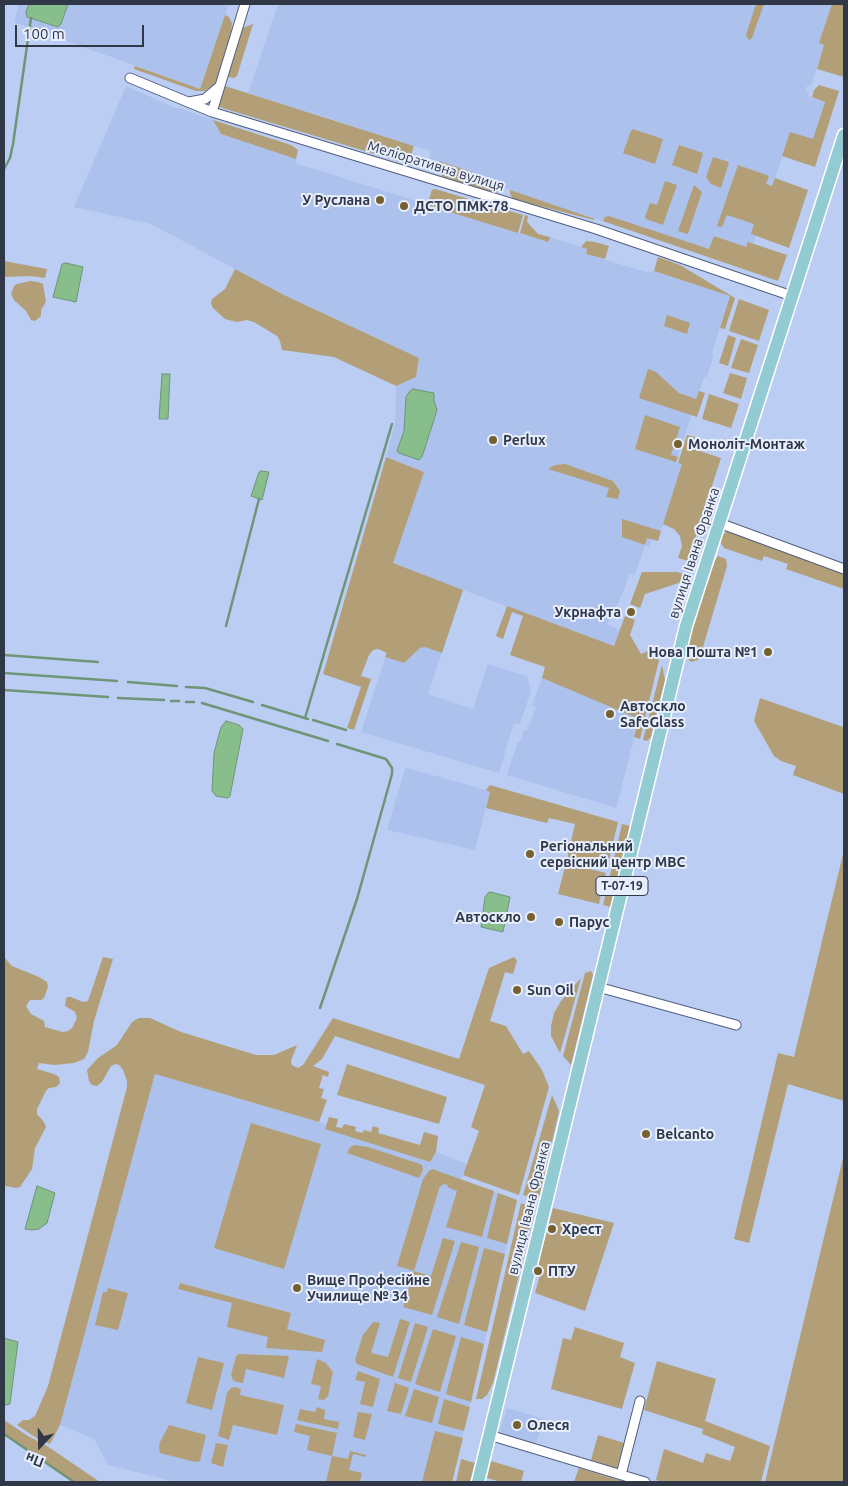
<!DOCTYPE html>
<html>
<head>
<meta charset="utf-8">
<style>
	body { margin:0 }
	#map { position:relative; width:848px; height:1486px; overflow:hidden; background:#bccdf3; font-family:Ubuntu,sans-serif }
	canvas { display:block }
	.frame { position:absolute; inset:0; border:5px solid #303746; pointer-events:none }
	.north { position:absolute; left:15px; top:1421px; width:50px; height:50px; -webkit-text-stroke:4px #e7eefe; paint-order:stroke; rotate:201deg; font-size:14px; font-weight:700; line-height:20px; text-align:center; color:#303746 }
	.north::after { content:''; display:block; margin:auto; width:18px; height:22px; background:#303746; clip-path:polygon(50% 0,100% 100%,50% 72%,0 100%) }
	.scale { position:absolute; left:15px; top:25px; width:129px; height:22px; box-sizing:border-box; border:2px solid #303746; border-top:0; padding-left:6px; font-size:15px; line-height:18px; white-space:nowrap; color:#303746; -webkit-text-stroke:4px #e7eefe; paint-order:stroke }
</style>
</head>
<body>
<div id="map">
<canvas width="848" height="1486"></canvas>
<div class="frame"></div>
<div class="north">Пн</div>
<div class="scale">100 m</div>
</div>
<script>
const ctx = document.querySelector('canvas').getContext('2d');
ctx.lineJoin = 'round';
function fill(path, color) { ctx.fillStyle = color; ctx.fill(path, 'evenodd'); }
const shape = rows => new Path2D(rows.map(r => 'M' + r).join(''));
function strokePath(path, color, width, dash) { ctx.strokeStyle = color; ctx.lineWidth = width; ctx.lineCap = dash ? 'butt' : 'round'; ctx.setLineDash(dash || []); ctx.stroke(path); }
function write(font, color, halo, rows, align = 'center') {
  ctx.font = font + ' Ubuntu,sans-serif'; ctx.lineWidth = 4; ctx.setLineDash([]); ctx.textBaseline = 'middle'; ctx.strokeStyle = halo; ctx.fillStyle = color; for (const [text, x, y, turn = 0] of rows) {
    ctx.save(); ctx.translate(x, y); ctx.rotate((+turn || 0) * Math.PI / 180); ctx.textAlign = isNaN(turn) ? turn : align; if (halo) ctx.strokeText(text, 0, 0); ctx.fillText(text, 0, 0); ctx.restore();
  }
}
fill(shape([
	[19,4,229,4,200,89,14,22],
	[278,4,832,4,820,43,825,45,811,85,807,86,805,91,809,92,808,96,825,102,813,140,790,133,745,269,482,181,483,176,429,158,431,151,248,93],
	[126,86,178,109,179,108,213,120,221,134,296,159,296,163,301,165,548,242,550,237,587,249,586,254,649,273,654,271,730,296,712,353,714,354,711,364,707,377,704,377,676,462,683,464,658,541,652,539,649,547,645,545,635,575,629,574,624,591,607,624,620,630,614,646,463,590,428,694,473,709,488,664,527,676,531,691,520,724,514,723,499,773,361,732,413,571,393,563,424,472,386,457,395,424,396,386,416,377,419,358,284,295,151,224,74,207],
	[542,678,639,719,616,808,507,775,518,741,520,742,524,730,527,730,536,707,532,705],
	[407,768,490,791,475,850,387,830,405,769],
	[155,1074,325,1124,326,1129,430,1162,436,1152,467,1164,461,1180,517,1200,452,1482,176,1482,108,1465,94,1439,60,1425],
	[507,1408,544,1419,536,1444,499,1433]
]), '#adc1ed');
fill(shape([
	[756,4,764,4,752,38,749,40,746,35],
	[832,4,844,4,844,77,817,69,824,45,819,43],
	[225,15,229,17,232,23,231,33,217,80,213,85,205,91,196,91,134,69,135,66,200,89],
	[253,24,237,76,234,78,228,77,243,28],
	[819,85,839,91,815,167,782,156,790,132,813,139,825,102,812,97,814,90],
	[225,86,414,146,408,164,219,107],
	[213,120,291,145,298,150,296,159,221,134],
	[633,129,663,139,655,164,623,153,631,131],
	[679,145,703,153,697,174,672,165],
	[713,157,729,162,721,188,711,184,706,177],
	[439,161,484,176,482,181,502,188,496,193,443,177,437,170],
	[738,165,769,176,766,184,772,186,775,178,808,190,789,248,751,234,754,224,727,215,722,227,717,226],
	[665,181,677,185,663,225,646,219,645,217,650,203,657,205],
	[694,185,702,192,688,234,678,231],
	[435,189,523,215,518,233,427,205,432,190],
	[510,190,595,219,594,220,513,199,510,194],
	[525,215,528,216,527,222,538,234,550,237,548,242,520,233],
	[609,216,709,249,714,236,746,247,748,242,787,255,778,281,603,221,605,217],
	[586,241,595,242,609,246,605,259,586,254,587,249,581,247],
	[658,257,680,265,735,298,725,329,720,328,730,296,654,271],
	[4,261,47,269,45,278,31,276,4,277],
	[235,269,284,295,419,358,416,377,396,386,334,357,282,350,280,341,277,336,254,322,247,320,237,322,225,319,213,308,211,303,212,299,225,289],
	[30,281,38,282,43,284,46,302,41,310,41,316,35,321,31,320,26,311,14,300,11,294,14,286,17,284],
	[739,299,769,310,759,341,729,331],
	[667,315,690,323,687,334,664,326],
	[728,335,736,338,728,366,719,363],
	[741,339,758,345,749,373,731,368],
	[648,369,656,372,679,393,696,399,699,391,705,393,697,417,639,398],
	[730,373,747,378,741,399,723,393],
	[709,394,739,404,731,428,702,419],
	[645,415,680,427,671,455,678,457,676,462,635,449],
	[687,435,695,437,691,448,721,458,688,561,678,558,682,546,680,536,674,529,663,524,682,464,678,463],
	[386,457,424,472,393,563,463,590,442,653,425,647,420,648,404,663,385,657,387,653,378,649,373,650,369,655,361,676,371,679,354,730,347,728,361,687,323,674],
	[565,464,613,481,620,491,618,499,606,497,609,488,548,469,555,465],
	[622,519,661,531,658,541,647,538,645,545,622,537],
	[727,531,844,572,844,589,786,569,788,564,764,556,762,561,724,548,720,542,723,534],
	[718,556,726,559,727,566,700,657,698,660,691,662,686,657,689,640,712,565],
	[642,572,677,572,684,574,682,582,645,594,640,608,630,604],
	[507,606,614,646,625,616,635,620,630,635,641,654,648,651,653,652,659,660,640,739,634,737,639,719,542,678,545,667,510,655,523,616,512,612,503,639,496,636],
	[662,665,665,680,651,737,647,741,643,740],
	[760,698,843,727,844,723,844,794,793,775,796,766,781,761,774,756,754,721],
	[490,785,618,822,607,868,567,859,575,824,549,818,547,823,486,808,490,792,486,790],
	[622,824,630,826,611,907,603,905],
	[844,850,844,1101,788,1084,749,1243,734,1239,778,1053,794,1057],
	[566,863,606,873,599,904,558,894],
	[4,957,12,966,39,977,47,982,48,987,44,998,41,1000,30,1000,26,1006,31,1014,44,1021,45,1027,63,1032,68,1031,72,1028,77,1018,75,1012,65,1006,66,999,67,997,71,997,83,1002,88,1001,103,957,113,959,94,1021,88,1052,84,1059,74,1063,54,1065,39,1063,37,1069,54,1074,59,1077,60,1083,56,1087,49,1088,46,1091,37,1109,37,1114,44,1122,46,1127,35,1148,32,1169,20,1187,16,1188,5,1186,4,1191],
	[514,957,517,961,513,974,505,972,490,1021,506,1026,523,1054,529,1051,542,1070,549,1087,519,1195,463,1175,479,1131,471,1127,485,1085,335,1036,322,1059,313,1066,329,1072,328,1077,323,1075,319,1088,324,1089,321,1098,327,1100,319,1122,155,1074,60,1425,50,1444,38,1439,17,1425,23,1420,29,1420,35,1416,48,1386,127,1087,127,1081,123,1070,119,1065,116,1064,111,1066,102,1082,97,1086,92,1085,89,1081,87,1070,98,1058,117,1045,132,1022,139,1018,150,1018,181,1032,256,1055,274,1055,297,1045,291,1061,292,1065,298,1068,303,1065,333,1018,459,1059,489,968],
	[591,971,593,975,571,1065,563,1056,585,973],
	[581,978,560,1053,551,1036,551,1026,554,1013,561,1001],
	[347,1064,447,1097,439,1124,337,1095],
	[552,1095,559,1111,540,1194,538,1198,535,1199,523,1195],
	[329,1117,338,1119,336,1127,342,1128,344,1124,356,1127,355,1131,362,1133,364,1130,371,1132,373,1126,379,1128,378,1133,420,1145,424,1132,438,1136,436,1152,430,1162,325,1129],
	[251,1123,321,1144,284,1269,214,1248],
	[354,1145,368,1147,420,1164,422,1165,423,1170,419,1178,347,1153,350,1147],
	[844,1154,844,1482,765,1482,771,1457],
	[432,1169,494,1191,482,1237,446,1227,457,1191,447,1187,448,1185,443,1184,442,1186,440,1186,414,1271,431,1276,443,1238,455,1241,432,1315,403,1307,414,1271,397,1266,423,1179,429,1171],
	[498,1193,517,1200,507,1244,487,1238],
	[521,1203,535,1208,493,1383,487,1395,482,1399,476,1399],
	[553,1208,614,1223,585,1311,535,1293,541,1271,538,1265],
	[461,1242,479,1247,459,1324,437,1317],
	[484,1248,505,1254,487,1332,464,1325],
	[180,1283,291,1313,287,1329,325,1340,322,1352,266,1348,268,1337,227,1327,232,1303,178,1289],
	[108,1288,128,1293,118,1330,95,1325,103,1292,107,1292],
	[400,1319,410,1322,393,1377,357,1364,355,1360,363,1335,373,1322,380,1323,371,1353,388,1357],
	[415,1323,428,1327,411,1382,398,1378],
	[575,1327,624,1343,620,1357,635,1363,622,1409,551,1389,563,1338,571,1340],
	[433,1329,456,1336,440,1392,415,1384],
	[461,1337,484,1344,471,1402,446,1394],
	[239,1354,289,1356,284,1378,246,1369,243,1383,236,1382,233,1380,231,1375,236,1356],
	[198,1357,224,1363,212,1410,186,1403],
	[317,1359,326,1363,333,1372,328,1396,324,1400,318,1399,321,1386,311,1384],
	[657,1361,716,1379,705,1421,770,1446,761,1482,664,1482,656,1480,664,1449,703,1463,706,1453,730,1461,735,1447,702,1434,703,1429,644,1410],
	[358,1371,380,1379,373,1407,360,1404,365,1382,355,1380],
	[395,1383,409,1388,401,1414,387,1411],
	[235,1387,241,1389,240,1395,284,1405,277,1435,233,1425,229,1440,218,1436,227,1393,231,1388],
	[414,1389,439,1397,432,1423,405,1416],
	[444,1399,470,1407,464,1431,438,1424],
	[317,1407,325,1410,324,1419,339,1422,338,1429,297,1420,300,1409,315,1412],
	[358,1412,372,1414,365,1440,353,1437],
	[4,1420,28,1436,47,1446,100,1482,74,1482,4,1434],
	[296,1424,337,1433,332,1456,348,1459,350,1451,366,1455,366,1457,353,1454,349,1470,362,1473,360,1482,326,1482,332,1456,307,1450,310,1436,294,1432],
	[169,1425,206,1435,200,1461,195,1462,160,1453,159,1448,160,1442],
	[435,1431,463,1438,452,1482,422,1482],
	[598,1435,624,1443,617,1468,591,1460],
	[216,1443,228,1445,223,1467,211,1463],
	[461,1459,475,1463,470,1482,456,1482],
	[491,1461,524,1471,521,1482,501,1482,487,1478],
	[579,1468,625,1482,626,1482,574,1482]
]), '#b29f77');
const water = shape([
	[29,4,68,4,61,24,58,27,27,17,26,12,29,4],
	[66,263,83,267,76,302,53,297,62,264,66,263],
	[162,374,170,374,168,419,159,419,162,374],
	[413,389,434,393,434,401,437,410,422,457,419,460,399,453,397,451,404,431,406,397,409,392,413,389],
	[261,471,269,472,262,500,251,496,259,472,261,471],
	[226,721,239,725,243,729,230,796,228,798,216,796,212,791,214,753,221,727,226,721],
	[490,892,510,897,503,932,481,927,485,897,488,893,490,892],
	[37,1186,55,1193,47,1223,39,1229,31,1230,25,1229,37,1186],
	[4,1338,18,1342,10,1404,7,1405,4,1404,4,1338]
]);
fill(water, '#88bd8c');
strokePath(water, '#6e9577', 1);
strokePath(shape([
	[4,169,10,158,13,144,31,18],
	[226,626,259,499],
	[4,655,98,662],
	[4,673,117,681],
	[128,682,177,686],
	[186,687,205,688,253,702],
	[4,690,108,697],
	[118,698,164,700],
	[171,701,179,701],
	[186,702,194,702],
	[202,703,328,741],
	[262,705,308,719],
	[305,718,392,424],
	[313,720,346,730],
	[320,1008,357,899,392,774,392,768,386,759,337,744],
	[4,1434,74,1482]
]), '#6e9577', 2.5);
const street = shape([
	[130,78,212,112,596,229,792,296],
	[189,102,205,99,219,87],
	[212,112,245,4],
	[719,523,844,569],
	[598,987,736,1025],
	[489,1435,645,1482],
	[621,1475,640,1401]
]);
const primary = shape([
	[478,1482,686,626,844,135]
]);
strokePath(street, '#505e7f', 11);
strokePath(primary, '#fff', 15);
strokePath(street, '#fff', 9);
strokePath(primary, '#93cbd3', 12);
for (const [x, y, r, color] of [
	[380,200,5,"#75602f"],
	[404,206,5,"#75602f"],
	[493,440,5,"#75602f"],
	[678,444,5,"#75602f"],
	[631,612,5,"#75602f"],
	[768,652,5,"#75602f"],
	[610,714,5,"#75602f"],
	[530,854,5,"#75602f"],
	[531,917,5,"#75602f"],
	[559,922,5,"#75602f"],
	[517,990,5,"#75602f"],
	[646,1134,5,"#75602f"],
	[552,1229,5,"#75602f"],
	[538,1271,5,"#75602f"],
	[297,1288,5,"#75602f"],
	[517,1425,5,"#75602f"]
]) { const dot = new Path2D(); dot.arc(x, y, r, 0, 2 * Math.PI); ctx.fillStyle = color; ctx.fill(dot); strokePath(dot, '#e7eefe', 2); }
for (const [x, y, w] of [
	[622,886,52]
]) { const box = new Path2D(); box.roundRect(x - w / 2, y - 9.5, w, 19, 4); ctx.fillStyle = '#e7eefe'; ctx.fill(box); strokePath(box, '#303746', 1); }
write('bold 12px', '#303746', null, [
	["Т-07-19",622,886]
]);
write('14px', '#303746', '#e7eefe', [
	["Меліоративна вулиця",436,166,17],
	["вулиця Івана Франка",694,553,-72],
	["вулиця Івана Франка",529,1208,-76]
]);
write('bold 14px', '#303746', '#e7eefe', [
	["У Руслана",370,200,"right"],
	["ДСТО ПМК-78",414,206],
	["Perlux",503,440],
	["Моноліт-Монтаж",688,444],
	["Укрнафта",621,612,"right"],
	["Нова Пошта №1",758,652,"right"],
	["Автоскло",620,706],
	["SafeGlass",620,722],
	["Регіональний",540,846],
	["сервісний центр МВС",540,862],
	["Автоскло",521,917,"right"],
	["Парус",569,922],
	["Sun Oil",527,990],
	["Belcanto",656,1134],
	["Хрест",562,1229],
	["ПТУ",548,1271],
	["Вище Професійне",307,1280],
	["Училище № 34",307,1296],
	["Олеся",527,1425]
], 'left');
</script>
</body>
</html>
